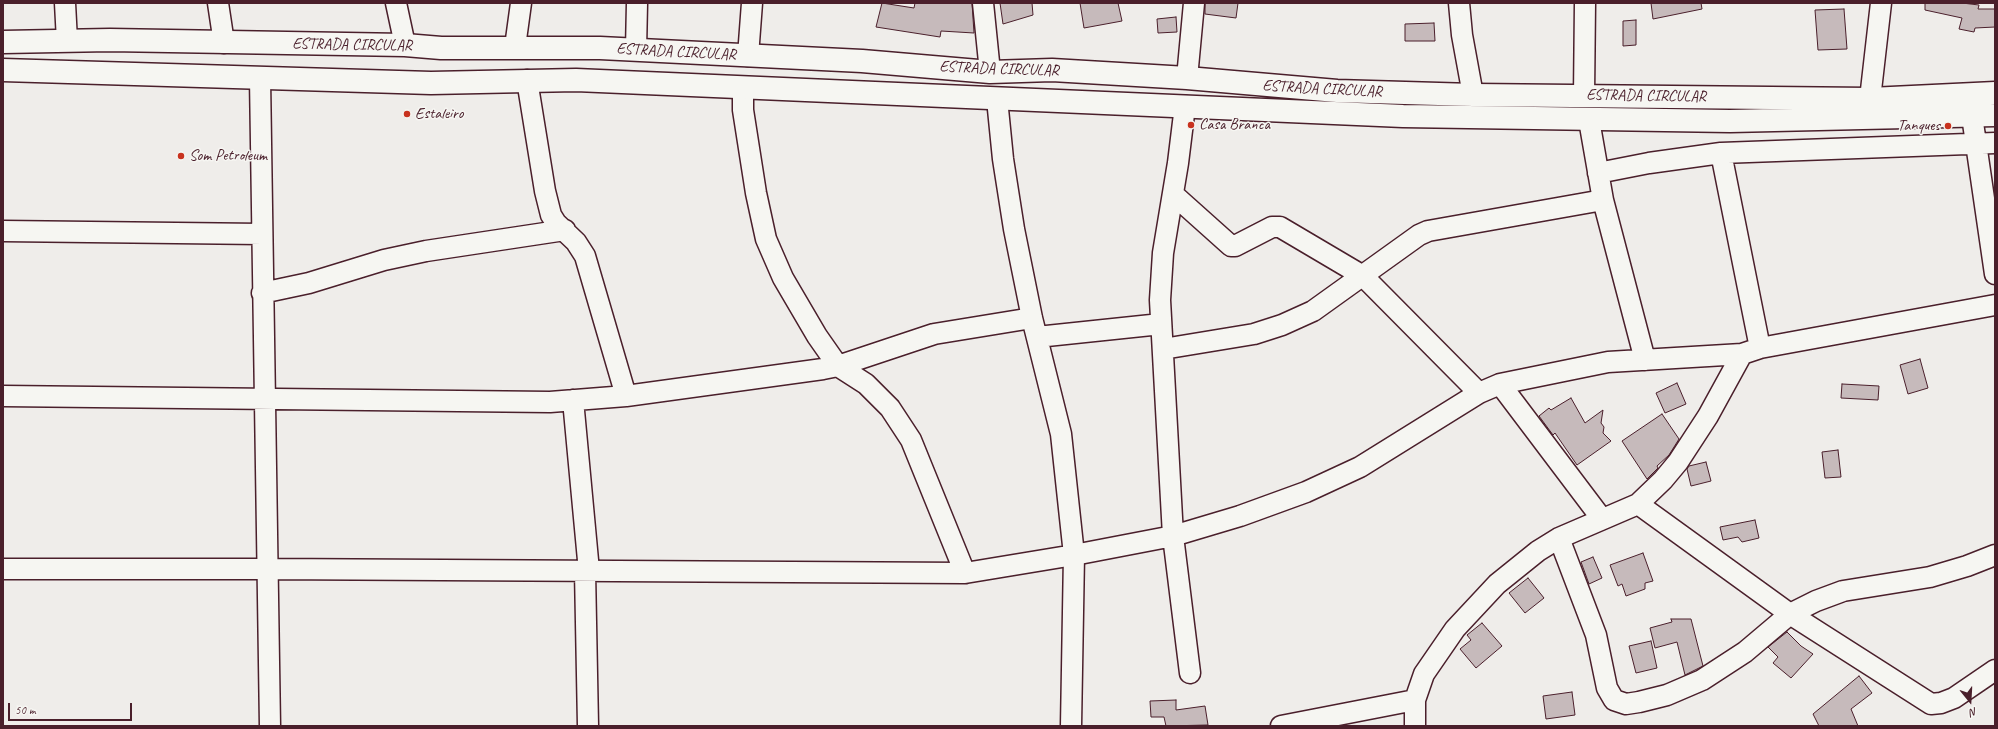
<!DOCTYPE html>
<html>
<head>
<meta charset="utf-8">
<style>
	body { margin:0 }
	#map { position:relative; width:1998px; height:729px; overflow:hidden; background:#efedea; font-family:Caveat,sans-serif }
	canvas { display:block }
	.frame { position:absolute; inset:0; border:4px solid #4a1f2b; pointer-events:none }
	.north { position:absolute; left:1950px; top:681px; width:40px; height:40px; -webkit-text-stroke:3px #f6f6f2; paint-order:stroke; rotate:162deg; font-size:11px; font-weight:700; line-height:16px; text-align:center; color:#4a1f2b }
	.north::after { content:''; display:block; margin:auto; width:14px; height:18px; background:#4a1f2b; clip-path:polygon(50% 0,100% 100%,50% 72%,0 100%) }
	.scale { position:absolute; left:8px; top:703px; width:124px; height:18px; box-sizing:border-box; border:2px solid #4a1f2b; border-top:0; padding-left:5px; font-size:12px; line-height:14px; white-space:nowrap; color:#4a1f2b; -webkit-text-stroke:3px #f6f6f2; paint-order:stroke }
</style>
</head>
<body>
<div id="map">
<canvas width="1998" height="729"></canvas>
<div class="frame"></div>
<div class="north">N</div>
<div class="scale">50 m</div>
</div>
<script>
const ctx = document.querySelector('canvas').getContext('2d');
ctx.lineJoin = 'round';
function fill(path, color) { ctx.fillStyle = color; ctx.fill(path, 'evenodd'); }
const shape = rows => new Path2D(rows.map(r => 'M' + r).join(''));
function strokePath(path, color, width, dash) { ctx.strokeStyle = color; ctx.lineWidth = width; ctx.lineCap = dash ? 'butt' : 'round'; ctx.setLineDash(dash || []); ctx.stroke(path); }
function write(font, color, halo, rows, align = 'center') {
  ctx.font = font + ' Caveat,sans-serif'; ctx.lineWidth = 3; ctx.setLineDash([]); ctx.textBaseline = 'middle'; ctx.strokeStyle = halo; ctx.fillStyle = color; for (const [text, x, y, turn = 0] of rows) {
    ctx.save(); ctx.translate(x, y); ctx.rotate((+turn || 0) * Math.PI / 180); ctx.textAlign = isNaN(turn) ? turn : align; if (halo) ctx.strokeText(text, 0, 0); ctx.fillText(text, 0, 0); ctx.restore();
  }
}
const building = shape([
	[882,3,914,8,915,3,972,3,974,33,941,31,940,37,876,27,882,3],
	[1000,3,1032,3,1033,15,1003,24,1000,3],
	[1080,3,1118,3,1122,21,1084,28,1080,3],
	[1205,3,1238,3,1236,18,1205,14,1205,3],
	[1651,3,1701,3,1702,9,1653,19,1651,3],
	[1925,3,1962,3,1979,5,1978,9,1995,9,1995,27,1975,28,1974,32,1959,29,1962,18,1925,10,1925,3],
	[1844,9,1847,49,1818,50,1815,10,1844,9],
	[1176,17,1177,32,1158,33,1157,19,1176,17],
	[1636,20,1636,45,1623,46,1623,21,1636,20],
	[1434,23,1435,41,1405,41,1405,24,1434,23],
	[1920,359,1928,388,1908,394,1900,365,1920,359],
	[1677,383,1686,404,1665,413,1656,393,1677,383],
	[1842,384,1879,386,1878,400,1841,398,1842,384],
	[1571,398,1585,423,1603,410,1601,423,1604,427,1603,433,1611,441,1577,465,1555,433,1553,435,1539,416,1549,408,1551,410,1571,398],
	[1662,414,1679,439,1669,455,1657,466,1658,468,1647,479,1622,441,1662,414],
	[1838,450,1841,477,1825,478,1822,452,1838,450],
	[1706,462,1711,481,1691,486,1687,469,1689,466,1706,462],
	[1755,520,1759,538,1742,542,1738,537,1723,540,1720,527,1755,520],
	[1643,553,1653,581,1645,583,1645,589,1626,596,1622,584,1618,586,1610,565,1643,553],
	[1593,557,1602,578,1589,584,1581,562,1593,557],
	[1528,578,1544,598,1525,613,1509,593,1528,578],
	[1671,619,1691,619,1703,666,1685,675,1677,642,1655,648,1650,628,1672,622,1671,619],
	[1482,623,1502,646,1476,668,1460,649,1471,640,1467,635,1482,623],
	[1787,632,1801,646,1813,654,1791,678,1773,663,1778,657,1768,647,1787,632],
	[1651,641,1657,668,1636,673,1629,646,1651,641],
	[1859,676,1872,693,1851,709,1858,726,1819,726,1813,714,1859,676],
	[1572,692,1575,715,1546,719,1543,696,1572,692],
	[1176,700,1176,710,1205,706,1208,725,1166,726,1164,717,1151,717,1150,701,1176,700]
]);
fill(building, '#c6babb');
strokePath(building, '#4a1f2b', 1);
const street = shape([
	[65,3,67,41],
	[218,3,224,43],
	[396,3,405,45],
	[983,3,990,72],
	[1459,3,1462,35,1473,95],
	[515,47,521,3],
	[636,50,637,3],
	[748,56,752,3],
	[260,78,270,726],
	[1187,78,1194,3],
	[527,80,545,191,551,215,556,223,576,242,585,256,626,396],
	[743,88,743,110,756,193,766,239,783,278,817,336,838,366,866,384,890,408,911,440,965,573],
	[1584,96,1585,3],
	[997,99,1003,159,1014,229,1032,318,1061,434,1074,555,1071,726],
	[1870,99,1881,3],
	[1185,106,1178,163,1163,253,1160,300,1173,536,1190,673],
	[1972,116,1995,274],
	[1589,120,1603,200,1645,360],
	[1721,153,1760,348],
	[1598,173,1649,163,1721,153,1995,143],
	[1174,195,1231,246,1235,246,1272,227,1280,227,1363,276,1479,393],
	[3,231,262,234],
	[262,293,309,283,384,260,426,251,565,230],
	[1037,337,1161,324],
	[1163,349,1254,334,1282,325,1313,311,1419,235,1428,231,1603,200],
	[1500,384,1602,519],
	[3,396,550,402,626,396,823,369,838,366,934,334,1032,318],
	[573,400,589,571],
	[1638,504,1790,614,1931,704,1941,703,1954,698,1995,670],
	[1559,538,1596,635,1607,688,1614,700,1626,704,1639,702,1667,695,1702,680,1745,652,1790,614,1816,601,1843,591,1930,577,1967,566,1995,555],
	[3,569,268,569,965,573,1074,555,1173,536,1240,516,1306,492,1360,467,1479,393,1500,384,1608,362,1742,354,1760,348,1995,305],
	[585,571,588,726],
	[1281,726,1415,700],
	[1415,726,1415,700,1424,674,1455,629,1497,584,1538,551,1559,538,1638,504,1663,480,1678,462,1708,416,1742,354]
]);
const primary = shape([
	[3,42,110,40,405,45,441,48,600,48,862,61,990,72,1052,70,1187,78,1337,91,1473,95,1870,99,1995,93],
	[3,70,431,83,576,80,1403,116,1730,121,1995,115]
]);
strokePath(street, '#4a1f2b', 23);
strokePath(primary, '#4a1f2b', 25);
strokePath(street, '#f6f6f2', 20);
strokePath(primary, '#f6f6f2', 22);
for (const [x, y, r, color] of [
	[407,114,4,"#c8321e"],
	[1191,125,4,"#c8321e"],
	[1948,126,4,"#c8321e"],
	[181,156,4,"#c8321e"]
]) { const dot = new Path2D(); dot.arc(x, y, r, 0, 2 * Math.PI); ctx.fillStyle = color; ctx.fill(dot); strokePath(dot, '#f6f6f2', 1.5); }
write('16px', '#4a1f2b', '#f6f6f2', [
	["ESTRADA CIRCULAR",352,45,1],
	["ESTRADA CIRCULAR",676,52,3],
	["ESTRADA CIRCULAR",999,69,2],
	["ESTRADA CIRCULAR",1322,89,3],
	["ESTRADA CIRCULAR",1646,96,1]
]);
write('16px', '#4a1f2b', '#f6f6f2', [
	["Estaleiro",415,114],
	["Casa Branca",1199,125],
	["Tanques",1940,126,"right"],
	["Som Petroleum",189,156]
], 'left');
</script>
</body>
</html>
